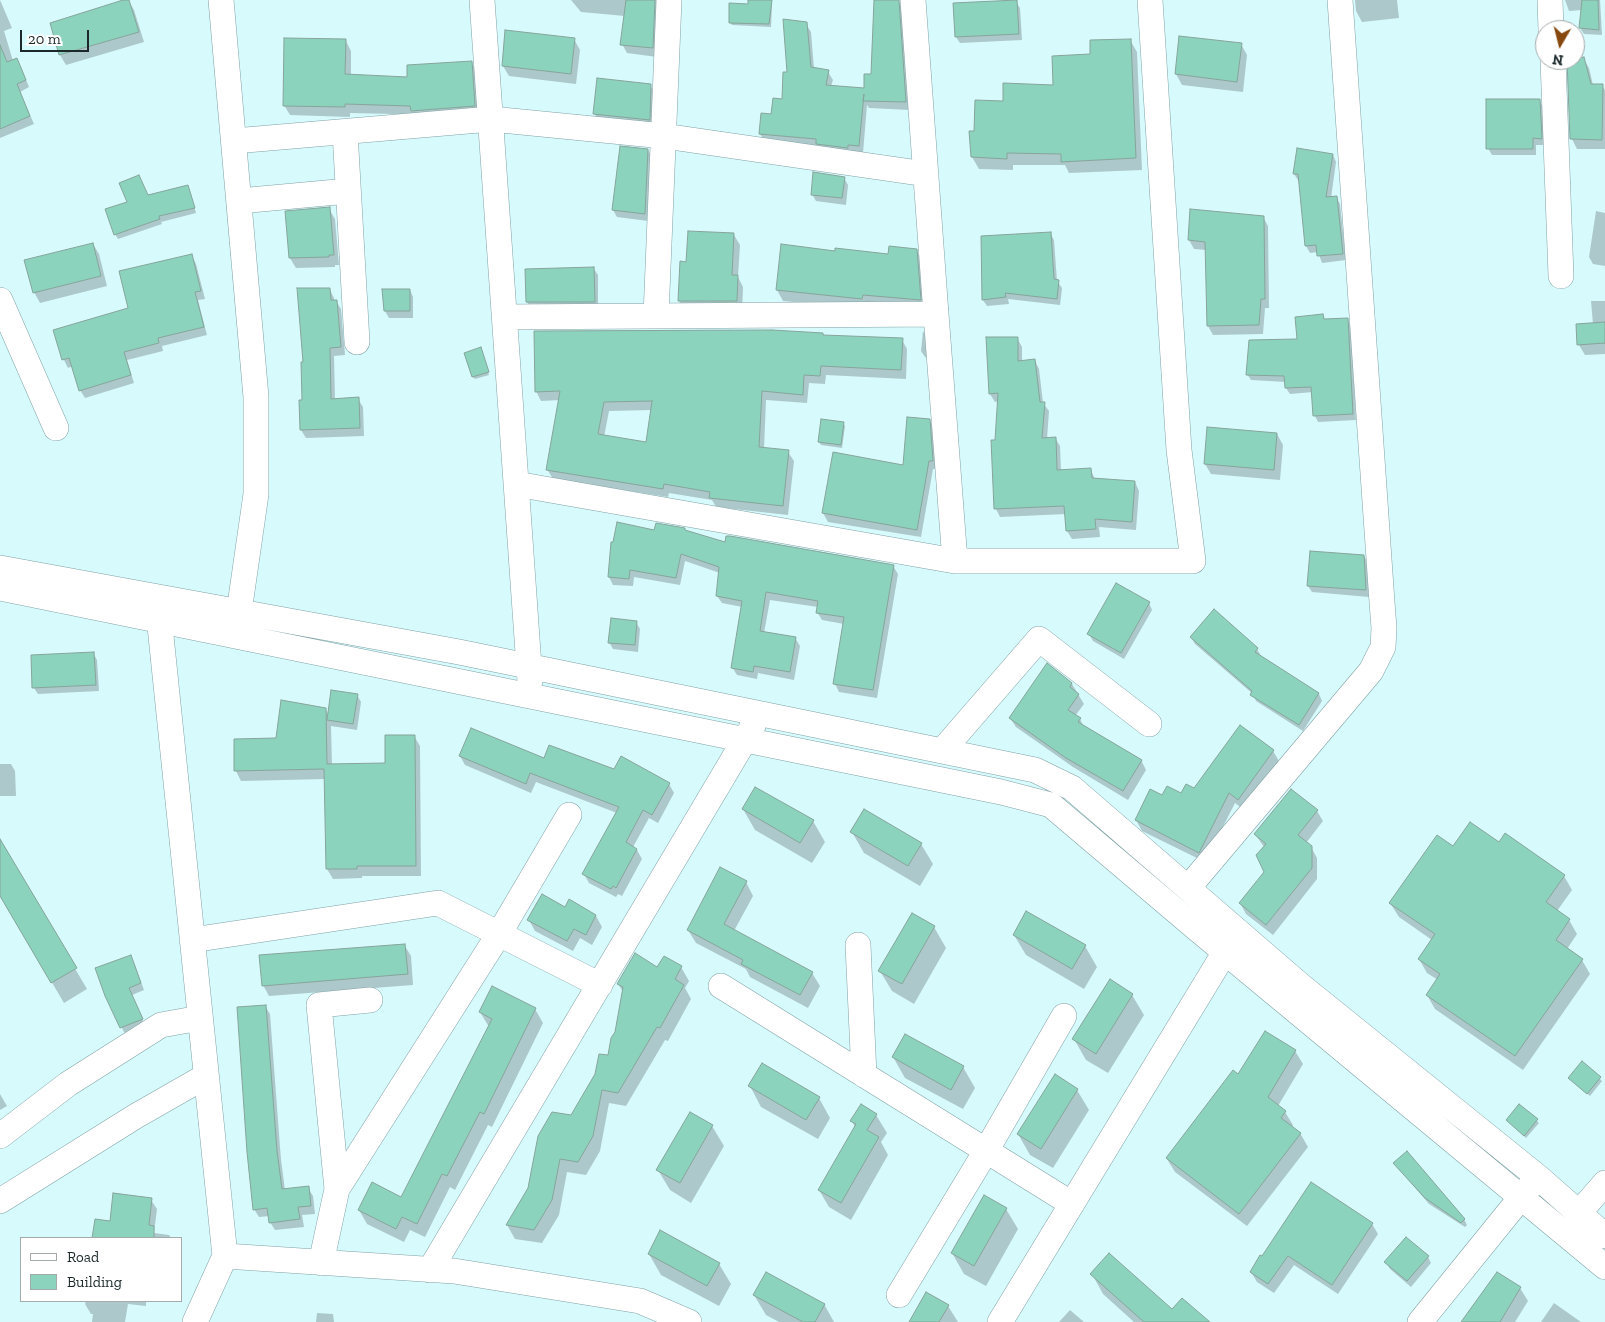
<!DOCTYPE html>
<html>
<head>
<meta charset="utf-8">
<style>
	body { margin:0 }
	#map { position:relative; width:1605px; height:1322px; overflow:hidden; background:#d7fafd; font-family:"Zilla Slab",serif }
	canvas { display:block }
	.legend { position:absolute; left:20px; top:1237px; width:162px; height:65px; box-sizing:border-box; background:#fff; border:1px solid #a4a9aa; margin:0; padding:6px 9px; list-style:none; font-size:15px; color:#1b292a }
	.legend li { display:flex; align-items:center; gap:10px; height:25px }
	.legend b { width:25px; border:1px solid #a4a9aa }
	.north { position:absolute; left:1535px; top:20px; width:50px; height:50px; box-sizing:border-box; background:#fff; border:1px solid #a4a9aa; border-radius:50%; rotate:188deg; font-size:14px; font-weight:700; line-height:20px; text-align:center; color:#1b292a }
	.north::after { content:''; display:block; margin:auto; width:18px; height:22px; background:#87480f; clip-path:polygon(50% 0,100% 100%,50% 72%,0 100%) }
	.scale { position:absolute; left:20px; top:30px; width:69px; height:22px; box-sizing:border-box; border:2px solid #1b292a; border-top:0; padding-left:6px; font-size:15px; line-height:18px; white-space:nowrap; color:#1b292a; -webkit-text-stroke:4px #fff; paint-order:stroke }
</style>
</head>
<body>
<div id="map">
<canvas width="1605" height="1322"></canvas>
<ul class="legend">
<li><b style="height:6px;background:#fff"></b>Road</li>
<li><b style="height:14px;background:#8cd3bd"></b>Building</li>
</ul>
<div class="north">N</div>
<div class="scale">20 m</div>
</div>
<script>
const ctx = document.querySelector('canvas').getContext('2d');
ctx.lineJoin = 'round';
function fill(path, color) { ctx.fillStyle = color; ctx.fill(path, 'evenodd'); }
const shape = rows => new Path2D(rows.map(r => 'M' + r).join(''));
function strokePath(path, color, width, dash) { ctx.strokeStyle = color; ctx.lineWidth = width; ctx.lineCap = dash ? 'butt' : 'round'; ctx.setLineDash(dash || []); ctx.stroke(path); }
fill(shape([
	[0,0,12,28,4,31,13,61,21,67,29,87,20,92,34,124,0,138],
	[128,0,134,10,144,42,66,65,60,55,51,23],
	[571,0,662,0,657,57,627,53,622,44,625,16,581,12],
	[1355,0,1397,0,1399,18,1362,22,1356,11],
	[1565,0,1600,0,1602,35,1584,34,1580,28,1582,10,1569,11],
	[898,1,903,9,910,110,869,108,867,105,863,153,765,142,760,134,783,100,788,73,806,24,811,32,814,69,828,72,833,80,831,86,865,90,872,75],
	[771,2,772,5,771,27,732,25,730,22,749,5],
	[1016,2,1020,8,1022,40,960,43,956,37],
	[1180,37,1241,44,1247,55,1243,92,1182,85,1176,74],
	[574,39,580,50,576,84,509,76,503,66],
	[1130,40,1137,52,1142,170,1069,173,1065,165,1013,165,1013,170,979,169,972,157,975,133,1004,102,1055,86,1091,56],
	[346,41,351,51,351,76,409,79,471,62,477,72,480,116,350,113,350,117,290,115,284,105],
	[1583,58,1589,68,1593,85,1602,85,1605,90,1605,149,1577,149,1572,139,1569,61],
	[650,85,654,92,653,126,598,120,594,113],
	[1539,100,1543,107,1545,145,1536,145,1536,155,1492,155,1488,148],
	[621,147,648,150,652,157,648,221,617,217,613,210],
	[1333,155,1336,162,1331,198,1336,197,1340,204,1346,260,1322,263,1318,252,1310,253,1306,246,1299,180,1298,180,1294,174],
	[844,178,848,185,846,205,816,201,812,194],
	[188,186,196,213,161,222,162,224,118,239,115,234,148,196],
	[329,209,335,219,339,265,335,265,335,267,296,268,290,258,286,212],
	[1596,211,1605,213,1605,266,1593,264,1589,257],
	[1263,217,1268,226,1269,308,1265,308,1263,334,1213,335,1208,326,1207,250,1194,249,1189,240],
	[1050,233,1054,240,1057,281,1062,288,1060,305,1008,299,1009,304,987,306,983,300],
	[734,235,740,245,738,277,743,287,742,311,685,312,679,301,681,263,687,263],
	[93,244,99,254,107,286,40,303,34,292],
	[782,245,836,252,889,256,916,250,922,260,926,310,868,309,783,301,777,290],
	[192,256,196,264,205,299,198,300,207,335,162,346,163,351,127,360,134,383,85,398,80,390,73,366,68,368,64,360,55,331,129,309],
	[594,269,598,275,598,308,531,309,527,302,527,270],
	[330,290,334,298,334,301,336,301,341,309,345,355,334,356,335,400,358,399,363,407,364,436,306,438,301,430,300,401,303,401,305,363],
	[410,290,413,297,413,318,389,318,385,311],
	[1591,301,1605,301,1605,354,1585,355,1579,345,1577,325,1593,324],
	[1323,316,1325,320,1347,320,1351,326,1356,420,1318,422,1315,416,1313,392,1290,394,1286,388,1286,382,1251,380,1247,374,1299,340],
	[923,331,926,336,928,358,925,357,921,351],
	[823,334,824,336,902,340,907,349,906,379,826,375,825,384,809,383,807,403,766,400,764,449,788,452,794,461,788,515,716,507,712,500,669,493,668,497,553,479,547,469,560,400,541,401,536,391],
	[652,410,647,444,604,437,609,411],
	[1017,338,1022,347,1022,362,1035,361,1039,369,1043,403,1049,411,1047,439,1055,438,1060,446,1061,471,1090,469,1095,479,1135,482,1139,491,1136,530,1099,527,1100,537,1072,539,1067,531,1066,514,1000,517,996,509,992,441,996,441,999,401,995,402,990,394],
	[482,352,489,375,475,379,473,377],
	[929,420,934,428,937,469,933,469,921,537,828,522,823,513,904,466],
	[843,423,845,426,842,448,821,445,819,442],
	[1277,434,1283,445,1280,480,1211,474,1205,464],
	[655,531,686,532,726,544,893,566,898,574,877,698,839,692,835,684,844,624,822,620,817,612,818,607,770,600,764,633,795,638,800,646,794,680,758,673,757,679,737,675,732,667,742,607,722,603,717,596,720,573,685,561,680,585,634,577,633,586,613,585,609,577],
	[1364,556,1368,563,1369,597,1312,592,1308,586],
	[1149,603,1152,610,1124,659,1093,641,1089,634],
	[636,622,640,629,638,652,613,649,609,642],
	[1191,637,1257,649,1261,656,1260,657,1319,694,1322,701,1303,731,1256,701,1253,694,1195,644],
	[93,653,97,660,99,691,38,694,34,688],
	[1072,684,1084,704,1075,716,1080,719,1084,727,1141,760,1146,770,1128,800,1073,767,1016,727,1010,718],
	[357,695,361,702,357,730,331,726,332,765,387,764,414,736,420,746,421,876,362,876,362,878,333,879,327,869,325,779,241,781,236,771,277,739,325,709,329,715],
	[1273,751,1279,761,1244,810,1235,803,1205,862,1142,831,1136,820,1163,797,1182,795,1194,790],
	[460,756,544,760,614,771,669,784,674,793,658,823,649,818,633,847,637,850,642,859,622,896,618,894,616,897,589,883,584,874,617,813,536,782,531,793,465,765],
	[0,764,11,764,15,771,16,796,0,796],
	[743,809,813,821,825,842,812,863,755,830],
	[1317,811,1323,821,1306,843,1311,847,1317,858,1317,879,1273,935,1246,914,1240,903,1266,872,1264,847,1255,834],
	[852,832,921,844,933,864,920,886,864,853],
	[0,841,87,989,64,1003,0,894],
	[1499,844,1564,876,1572,890,1557,911,1569,920,1577,934,1567,949,1582,960,1590,974,1523,1070,1435,1009,1427,995,1438,980,1427,973,1419,959,1432,940,1399,917,1390,903,1453,848],
	[746,882,753,896,734,931,812,973,820,986,808,1008,750,977,746,969,696,943,688,930],
	[569,901,596,916,602,927,592,945,580,938,573,951,535,931,529,920,565,908],
	[912,915,934,927,946,948,914,1004,892,991,880,971],
	[1014,935,1085,946,1097,967,1084,989,1026,955],
	[405,946,411,956,413,985,269,996,263,985],
	[134,963,144,990,132,995,145,1026,125,1034,106,996],
	[681,967,689,981,685,988,691,999,668,1041,665,1040,626,1106,609,1103,600,1151,586,1175,567,1172,559,1215,542,1243,515,1239,507,1225,571,1116,609,1057,616,1033,624,993,618,984,658,969],
	[1132,995,1144,1015,1108,1073,1086,1060,1074,1039],
	[265,1006,270,1014,281,1160,285,1190,308,1188,313,1196,315,1214,302,1215,304,1227,275,1230,270,1222,269,1216,259,1217,254,1209],
	[535,1009,543,1023,492,1127,488,1125,455,1190,450,1187,425,1237,410,1230,404,1242,367,1224,359,1210,401,1199,489,1027,480,1012],
	[1295,1051,1303,1064,1278,1106,1285,1112,1293,1125,1292,1127,1300,1133,1308,1147,1247,1226,1175,1172,1167,1159,1238,1076],
	[893,1057,963,1067,975,1088,963,1109,905,1078],
	[1583,1063,1602,1081,1590,1096,1572,1081],
	[750,1086,819,1098,830,1118,818,1139,761,1107],
	[1077,1090,1089,1110,1053,1168,1030,1155,1018,1134],
	[0,1094,7,1106,0,1110],
	[1520,1105,1539,1123,1526,1138,1507,1120],
	[862,1106,876,1115,887,1133,881,1142,888,1155,851,1220,829,1207,819,1190,855,1127,852,1121],
	[712,1126,724,1146,691,1203,670,1190,658,1170],
	[1398,1168,1464,1219,1467,1225,1465,1227,1429,1204],
	[151,1200,157,1209,154,1233,169,1235,171,1238,93,1238,96,1220,111,1222],
	[1006,1209,1018,1229,986,1286,964,1274,952,1253],
	[1372,1224,1378,1234,1338,1294,1294,1265,1274,1293,1257,1282,1251,1272,1263,1258],
	[649,1254,719,1264,731,1284,719,1306,661,1275],
	[1428,1257,1431,1263,1411,1287,1390,1269,1386,1262],
	[1092,1274,1172,1311,1208,1322,1134,1322,1103,1294],
	[1520,1288,1528,1301,1515,1322,1463,1322],
	[754,1295,824,1304,834,1322,779,1322,766,1315],
	[86,1301,146,1301,146,1306,128,1304,125,1322,92,1322,93,1314,91,1314,85,1304],
	[1554,1303,1581,1322,1541,1322],
	[948,1306,958,1322,910,1322],
	[1070,1310,1084,1322,1059,1322],
	[317,1313,333,1314,334,1322,316,1322]
]), '#0003');
const building = shape([
	[123,0,129,0,139,32,59,55,50,23,123,0],
	[626,0,655,0,653,48,620,45,626,0],
	[748,0,772,0,769,24,729,23,729,3,748,4,748,0],
	[874,0,899,0,906,102,863,101,864,94,859,146,848,145,848,148,816,144,816,139,759,134,761,113,771,114,773,98,782,99,783,72,787,72,783,19,807,22,811,67,829,70,826,85,864,88,864,74,871,74,874,0],
	[1017,0,1019,34,955,37,953,3,1017,0],
	[1582,0,1598,0,1599,30,1579,28,1582,0],
	[505,30,575,38,571,74,502,66,505,30],
	[1179,36,1242,43,1237,82,1175,74,1179,36],
	[284,38,346,39,345,74,407,77,407,65,472,61,475,106,411,111,410,106,345,104,345,107,283,106,284,38],
	[1131,39,1136,158,1061,162,1061,154,1007,153,1007,159,971,157,969,131,974,131,975,100,1003,101,1003,83,1053,85,1052,56,1090,54,1090,40,1131,39],
	[0,45,7,62,17,58,26,80,17,84,30,116,0,129,0,45],
	[1584,57,1591,84,1603,84,1602,140,1570,139,1567,60,1575,60,1575,59,1584,57],
	[597,78,651,84,650,120,593,114,597,78],
	[1486,99,1540,99,1542,139,1533,138,1533,149,1486,149,1486,99],
	[620,146,648,149,645,214,612,210,620,146],
	[1297,148,1333,154,1326,197,1337,196,1343,254,1317,256,1316,245,1305,246,1298,174,1293,174,1297,148],
	[813,172,845,177,842,198,811,195,813,172],
	[139,175,148,195,188,185,195,208,159,216,160,219,114,235,105,209,127,202,119,183,139,175],
	[330,207,334,255,329,255,329,257,289,258,285,211,330,207],
	[1190,209,1264,216,1265,299,1261,299,1259,325,1207,326,1205,242,1188,240,1190,209],
	[688,231,734,233,732,275,738,275,737,301,678,301,680,261,686,262,688,231],
	[1051,232,1054,279,1059,280,1057,299,1005,293,1006,297,982,300,981,236,1051,232],
	[93,243,101,276,33,293,24,260,93,243],
	[781,244,835,251,835,248,888,254,889,246,917,249,921,300,863,295,862,299,776,290,781,244],
	[192,254,201,291,195,292,204,327,158,338,159,343,124,352,131,375,79,391,69,358,62,360,53,330,128,308,119,271,192,254],
	[594,267,595,302,526,302,525,269,594,267],
	[297,288,330,288,331,300,337,300,341,347,330,348,331,399,359,397,360,428,300,430,299,400,302,400,301,362,303,362,297,288],
	[382,289,410,289,410,311,384,311,382,289],
	[1323,314,1324,319,1348,318,1353,414,1313,416,1311,387,1285,388,1284,376,1246,375,1249,340,1297,339,1295,317,1323,314],
	[1605,322,1605,343,1577,345,1576,324,1605,322],
	[772,330,823,333,823,335,903,338,901,370,821,366,820,376,804,375,803,395,762,391,759,447,789,450,783,506,709,498,710,492,664,484,663,489,546,470,560,391,535,392,534,331,772,330],
	[652,401,646,442,598,434,604,402,652,401],
	[986,337,1018,337,1018,361,1035,359,1040,402,1045,402,1042,438,1056,437,1057,470,1091,468,1092,478,1135,481,1132,522,1095,519,1096,529,1066,531,1064,506,994,509,991,440,995,440,998,393,989,394,986,337],
	[481,347,489,372,472,377,464,353,481,347],
	[907,417,930,419,933,461,929,461,917,530,822,513,833,452,903,465,907,417],
	[821,419,844,422,841,445,818,442,821,419],
	[1207,427,1277,433,1274,470,1204,464,1207,427],
	[617,522,654,530,656,523,685,528,685,530,725,542,726,536,730,536,894,565,873,690,833,684,844,617,816,613,818,601,766,592,760,631,796,637,790,672,754,666,753,672,731,668,742,601,716,596,719,567,681,554,676,578,630,570,629,579,608,577,611,542,613,542,617,522],
	[1310,551,1364,555,1366,590,1307,586,1310,551],
	[1116,583,1150,602,1121,653,1087,634,1116,583],
	[1214,609,1258,648,1255,652,1319,693,1299,725,1250,695,1252,691,1190,637,1214,609],
	[611,618,637,621,635,645,608,643,611,618],
	[94,652,96,685,32,688,31,655,94,652],
	[1047,663,1072,683,1070,687,1079,694,1068,710,1081,718,1078,722,1142,760,1123,791,1066,758,1009,718,1047,663],
	[331,690,358,694,353,724,327,720,331,690],
	[281,700,326,708,327,764,385,763,385,735,415,735,416,866,357,866,357,869,326,869,324,769,234,771,234,739,276,738,281,700],
	[1240,725,1274,750,1238,800,1229,793,1199,853,1135,820,1150,789,1162,795,1167,786,1181,793,1186,784,1194,788,1240,725],
	[471,728,544,758,549,745,614,769,621,756,670,783,652,815,643,810,626,842,637,849,616,888,613,886,611,889,582,874,619,807,530,773,526,784,459,756,471,728],
	[755,787,814,820,800,843,742,809,755,787],
	[1291,789,1318,810,1298,835,1312,846,1312,868,1266,925,1239,903,1264,872,1256,855,1266,844,1254,834,1291,789],
	[864,809,922,843,908,866,850,832,864,809],
	[1470,822,1499,842,1505,833,1565,875,1546,902,1570,919,1556,940,1583,959,1515,1056,1426,995,1440,974,1418,959,1435,934,1389,903,1437,835,1453,846,1470,822],
	[0,839,77,968,51,983,0,896,0,839],
	[720,867,747,881,724,924,813,972,800,995,741,964,743,960,687,930,720,867],
	[542,894,565,907,569,899,596,915,586,935,574,929,567,941,527,920,542,894],
	[1026,911,1086,945,1072,969,1013,935,1026,911],
	[912,913,935,926,902,984,878,971,912,913],
	[405,944,408,974,262,986,259,955,405,944],
	[635,953,657,967,664,956,682,966,675,979,684,985,660,1028,657,1027,618,1093,602,1090,593,1136,578,1162,560,1159,552,1200,534,1230,506,1225,528,1188,538,1136,552,1112,571,1115,595,1074,599,1054,608,1055,611,1038,615,1032,623,987,617,984,635,953],
	[131,955,141,983,129,988,143,1019,120,1028,105,996,95,968,131,955],
	[1110,979,1133,994,1096,1054,1072,1039,1110,979],
	[492,986,536,1008,484,1114,480,1112,447,1176,442,1174,417,1224,402,1217,396,1229,358,1210,372,1182,401,1197,492,1019,479,1012,492,986],
	[266,1005,277,1151,282,1189,309,1186,311,1206,298,1207,300,1219,269,1223,267,1208,253,1210,247,1152,237,1007,266,1005],
	[1265,1031,1296,1050,1268,1097,1286,1111,1281,1118,1301,1133,1239,1214,1166,1158,1233,1070,1238,1074,1265,1031],
	[905,1034,964,1066,951,1090,892,1057,905,1034],
	[1582,1061,1601,1077,1587,1094,1568,1078,1582,1061],
	[762,1063,820,1097,806,1120,748,1086,762,1063],
	[1055,1074,1078,1089,1041,1149,1017,1134,1055,1074],
	[861,1104,877,1114,867,1130,879,1137,841,1203,818,1190,856,1124,850,1121,861,1104],
	[1519,1104,1538,1119,1524,1136,1506,1120,1519,1104],
	[690,1112,713,1125,680,1183,656,1170,690,1112],
	[1407,1151,1465,1219,1461,1223,1425,1198,1393,1163,1407,1151],
	[1311,1182,1373,1223,1332,1285,1288,1256,1268,1284,1250,1272,1260,1255,1262,1256,1311,1182],
	[113,1193,152,1198,149,1225,154,1226,154,1238,92,1238,95,1219,110,1221,113,1193],
	[984,1195,1007,1208,974,1266,951,1253,984,1195],
	[660,1230,720,1263,707,1286,648,1254,660,1230],
	[1406,1237,1429,1256,1407,1281,1384,1262,1406,1237],
	[1109,1253,1172,1309,1182,1298,1210,1322,1144,1322,1090,1274,1109,1253],
	[766,1272,825,1304,815,1322,803,1322,753,1295,766,1272],
	[1497,1272,1521,1287,1500,1322,1461,1322,1497,1272],
	[926,1292,949,1305,939,1322,909,1322,926,1292]
]);
fill(building, '#8cd3bd');
strokePath(building, '#86a49a', 1);
const minor = shape([
	[221,0,256,397,256,494,239,612],
	[482,0,530,681],
	[1550,0,1551,30],
	[1553,60,1561,276],
	[345,132,357,342],
	[234,141,491,119,664,136,926,174],
	[239,201,348,191],
	[0,300,56,428],
	[936,314,955,561],
	[656,316,669,0],
	[505,317,936,314,913,0],
	[516,484,955,561,1193,561,1179,450,1150,0],
	[0,568,459,652,1035,770,1072,788,1300,985,1538,1177,1605,1236],
	[0,588,1001,792,1051,805,1196,928,1605,1267],
	[158,607,225,1256],
	[942,751,1039,639,1149,724],
	[1188,888,1371,671,1383,647,1384,628,1382,602,1340,0],
	[192,940,438,903,600,985],
	[858,945,864,1075],
	[721,986,1072,1204],
	[0,1136,68,1084,161,1025,200,1018],
	[337,1189,319,1005,370,1000],
	[0,1201,136,1116,206,1076],
	[1578,1214,1605,1183],
	[321,1263,337,1189,499,934,569,815],
	[430,1270,753,726],
	[899,1295,986,1151,1064,1016],
	[195,1322,225,1256,454,1271,640,1301,689,1322],
	[1000,1322,1225,952,1236,940],
	[1420,1322,1531,1185]
]);
strokePath(minor, '#81a2a5', 26);
strokePath(minor, '#fff', 25);
</script>
</body>
</html>
